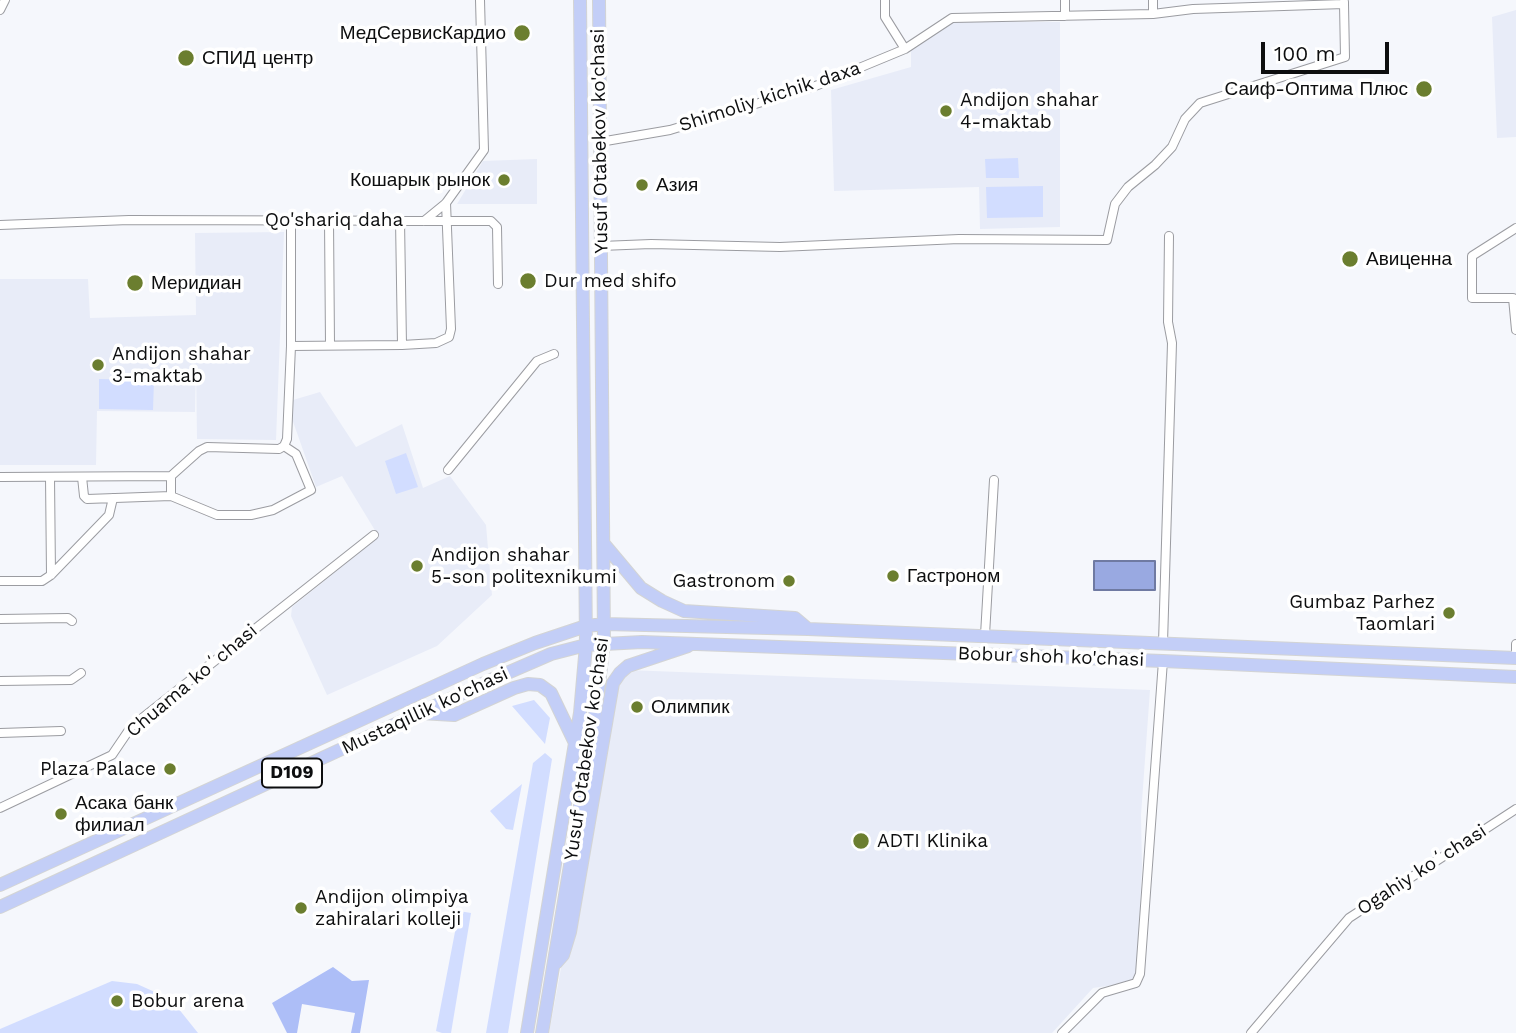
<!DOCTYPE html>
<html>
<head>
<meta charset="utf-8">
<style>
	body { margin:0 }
	#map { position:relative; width:1516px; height:1033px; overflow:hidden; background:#f5f7fc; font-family:"Work Sans",sans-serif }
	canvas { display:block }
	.scale { position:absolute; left:1261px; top:42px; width:128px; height:32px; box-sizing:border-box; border:4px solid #0d0e0f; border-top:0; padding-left:9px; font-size:21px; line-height:24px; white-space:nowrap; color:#0d0e0f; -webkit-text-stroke:5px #fff; paint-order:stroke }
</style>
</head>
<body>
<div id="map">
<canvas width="1516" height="1033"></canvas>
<div class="scale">100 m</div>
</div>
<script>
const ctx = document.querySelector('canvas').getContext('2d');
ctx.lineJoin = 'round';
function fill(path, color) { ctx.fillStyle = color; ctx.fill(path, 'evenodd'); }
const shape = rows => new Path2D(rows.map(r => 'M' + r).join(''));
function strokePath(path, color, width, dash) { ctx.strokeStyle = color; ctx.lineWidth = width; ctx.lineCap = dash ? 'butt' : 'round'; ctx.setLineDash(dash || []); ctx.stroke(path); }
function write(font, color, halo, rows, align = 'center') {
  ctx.font = font + ' "Work Sans",sans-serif'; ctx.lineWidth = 7; ctx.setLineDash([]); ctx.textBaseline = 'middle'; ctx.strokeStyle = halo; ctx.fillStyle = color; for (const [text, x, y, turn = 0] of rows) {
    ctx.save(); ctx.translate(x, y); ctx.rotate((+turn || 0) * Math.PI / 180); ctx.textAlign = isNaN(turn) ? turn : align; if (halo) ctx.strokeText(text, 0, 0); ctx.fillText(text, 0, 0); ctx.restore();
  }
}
fill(shape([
	[1516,10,1516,137,1497,138,1492,17],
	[954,22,1060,22,1060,227,980,229,979,187,834,191,831,90,911,67,911,50],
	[537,159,537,204,457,204,483,161],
	[284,232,276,440,197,439,196,361,195,412,97,411,96,465,0,465,0,279,88,279,90,318,196,315,195,233],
	[320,392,356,447,402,424,423,488,450,476,486,525,492,595,437,646,327,695,291,616,292,607,379,537,342,476,316,487,290,413,293,400],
	[627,670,1150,690,1141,815,1142,866,1137,978,1128,983,1093,988,1052,1033,549,1033,612,692]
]), '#e8ecf8');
fill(shape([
	[1018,158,1019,178,986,178,985,159],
	[1043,186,1043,217,987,218,986,187],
	[99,379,154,380,153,410,99,409],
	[406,453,418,487,396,494,385,461],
	[534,700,550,718,545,744,512,706],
	[545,753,552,759,508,1033,486,1033,533,763],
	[522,784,513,830,506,829,490,811],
	[459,911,471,913,451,1033,442,1033,436,1031],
	[112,981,137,984,157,993,178,1008,198,1033,0,1033,0,1029]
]), '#d2ddff');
fill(shape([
	[333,967,352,981,369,980,360,1033,351,1033,355,1013,302,1004,297,1033,287,1033,272,1003]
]), '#adbef7');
const water = shape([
	[1094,561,1155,561,1155,590,1094,590,1094,561]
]);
fill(water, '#99a9e1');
strokePath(water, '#6f7aa2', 2);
const minor = shape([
	[885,0,885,17,905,49],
	[1065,0,1065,16],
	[0,10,5,0],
	[1153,14,1153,0],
	[600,142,670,130,818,85,905,49,952,18,1153,14,1193,9,1344,4,1344,2],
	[329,220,330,345],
	[400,220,402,345],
	[424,221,446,203,484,150,480,0],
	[0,225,129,220,491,221,497,227,498,284],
	[1516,228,1472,256,1472,298,1513,298,1516,330],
	[601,246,651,244,780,247,959,239,1107,240,1115,204,1128,187,1155,165,1172,147,1185,119,1200,103,1345,57,1344,4],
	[291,346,402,345,436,343,449,337,451,329,446,203],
	[448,470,537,361,554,354],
	[0,477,171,476,199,451,207,447,279,449,284,446,287,439,291,346,291,219],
	[50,477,51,575],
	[82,477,84,496,87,499,171,496,171,476],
	[171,496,217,515,251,515,273,510,311,490,296,454,284,446],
	[0,581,42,581,51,575,109,515,113,498],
	[0,619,68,618,72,621],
	[985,635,994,480],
	[1163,643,1172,343,1168,322,1169,236],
	[1516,658,1516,644],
	[0,681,71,680,81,673],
	[0,733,61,731],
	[0,808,112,755,131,727,374,535],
	[1062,1033,1102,993,1136,983,1140,974,1163,661],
	[1251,1033,1349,918,1516,809]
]);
const primary = shape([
	[604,544,641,588,662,601,684,611,795,618,808,629],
	[421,713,454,715,514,688,528,684,540,685,551,693,575,743],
	[0,885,483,664,535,643,586,626,605,624,808,629,1516,658],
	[0,907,491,680,551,654,586,645,642,642,1163,661,1516,677],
	[556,963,563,955,570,932,613,683,620,673,628,666,688,646],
	[527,1033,580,713,586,645,580,0],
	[542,1033,595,716,604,642,599,0]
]);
strokePath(minor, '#9b9ca1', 10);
strokePath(primary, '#d3d4d4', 14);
strokePath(minor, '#fff', 8);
strokePath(primary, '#c3cef7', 12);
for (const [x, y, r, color] of [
	[522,33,9,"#6b7e2f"],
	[186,58,9,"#6b7e2f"],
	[1424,89,9,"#6b7e2f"],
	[946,111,7,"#6b7e2f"],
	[504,180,7,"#6b7e2f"],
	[642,185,7,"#6b7e2f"],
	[1350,259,9,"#6b7e2f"],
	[528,281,9,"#6b7e2f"],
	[135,283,9,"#6b7e2f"],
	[98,365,7,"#6b7e2f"],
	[417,566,7,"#6b7e2f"],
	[893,576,7,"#6b7e2f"],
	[789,581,7,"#6b7e2f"],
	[1449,613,7,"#6b7e2f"],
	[637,707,7,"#6b7e2f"],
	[170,769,7,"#6b7e2f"],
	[61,814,7,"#6b7e2f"],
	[861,841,9,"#6b7e2f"],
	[301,908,7,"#6b7e2f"],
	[117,1001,7,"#6b7e2f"]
]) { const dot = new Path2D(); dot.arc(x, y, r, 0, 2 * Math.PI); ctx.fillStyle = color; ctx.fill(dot); strokePath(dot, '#fff', 2.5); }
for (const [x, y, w] of [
	[292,773,60]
]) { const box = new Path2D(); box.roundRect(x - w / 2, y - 14.5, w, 29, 5); ctx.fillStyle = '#fff'; ctx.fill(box); strokePath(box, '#0d0e0f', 2); }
write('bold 18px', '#0d0e0f', null, [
	["D109",292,773]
]);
write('19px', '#0d0e0f', '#fff', [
	["МедСервисКардио",506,33,"right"],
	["СПИД центр",202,58],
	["Саиф-Оптима Плюс",1408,89,"right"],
	["Andijon shahar",960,100],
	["4-maktab",960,122],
	["Кошарык рынок",490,180,"right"],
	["Азия",656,185],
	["Авиценна",1366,259],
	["Dur med shifo",544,281],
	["Меридиан",151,283],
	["Andijon shahar",112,354],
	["3-maktab",112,376],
	["Andijon shahar",431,555],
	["5-son politexnikumi",431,577],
	["Гастроном",907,576],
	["Gastronom",775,581,"right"],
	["Gumbaz Parhez",1435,602,"right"],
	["Taomlari",1435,624,"right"],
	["Олимпик",651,707],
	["Plaza Palace",156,769,"right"],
	["Асака банк",75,803],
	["филиал",75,825],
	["ADTI Klinika",877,841],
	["Andijon olimpiya",315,897],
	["zahiralari kolleji",315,919],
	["Bobur arena",131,1001]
], 'left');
write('19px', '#0d0e0f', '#fff', [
	["Shimoliy kichik daxa",770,97,-18],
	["Yusuf Otabekov ko'chasi",600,141,-91],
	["Qo'shariq daha",334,220],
	["Bobur shoh ko'chasi",1051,657,2],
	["Chuama koʻchasi",192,681,-40],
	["Mustaqillik ko'chasi",425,711,-25],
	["Yusuf Otabekov ko'chasi",587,749,-82],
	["Ogahiy koʻchasi",1422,870,-33]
]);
</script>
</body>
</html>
